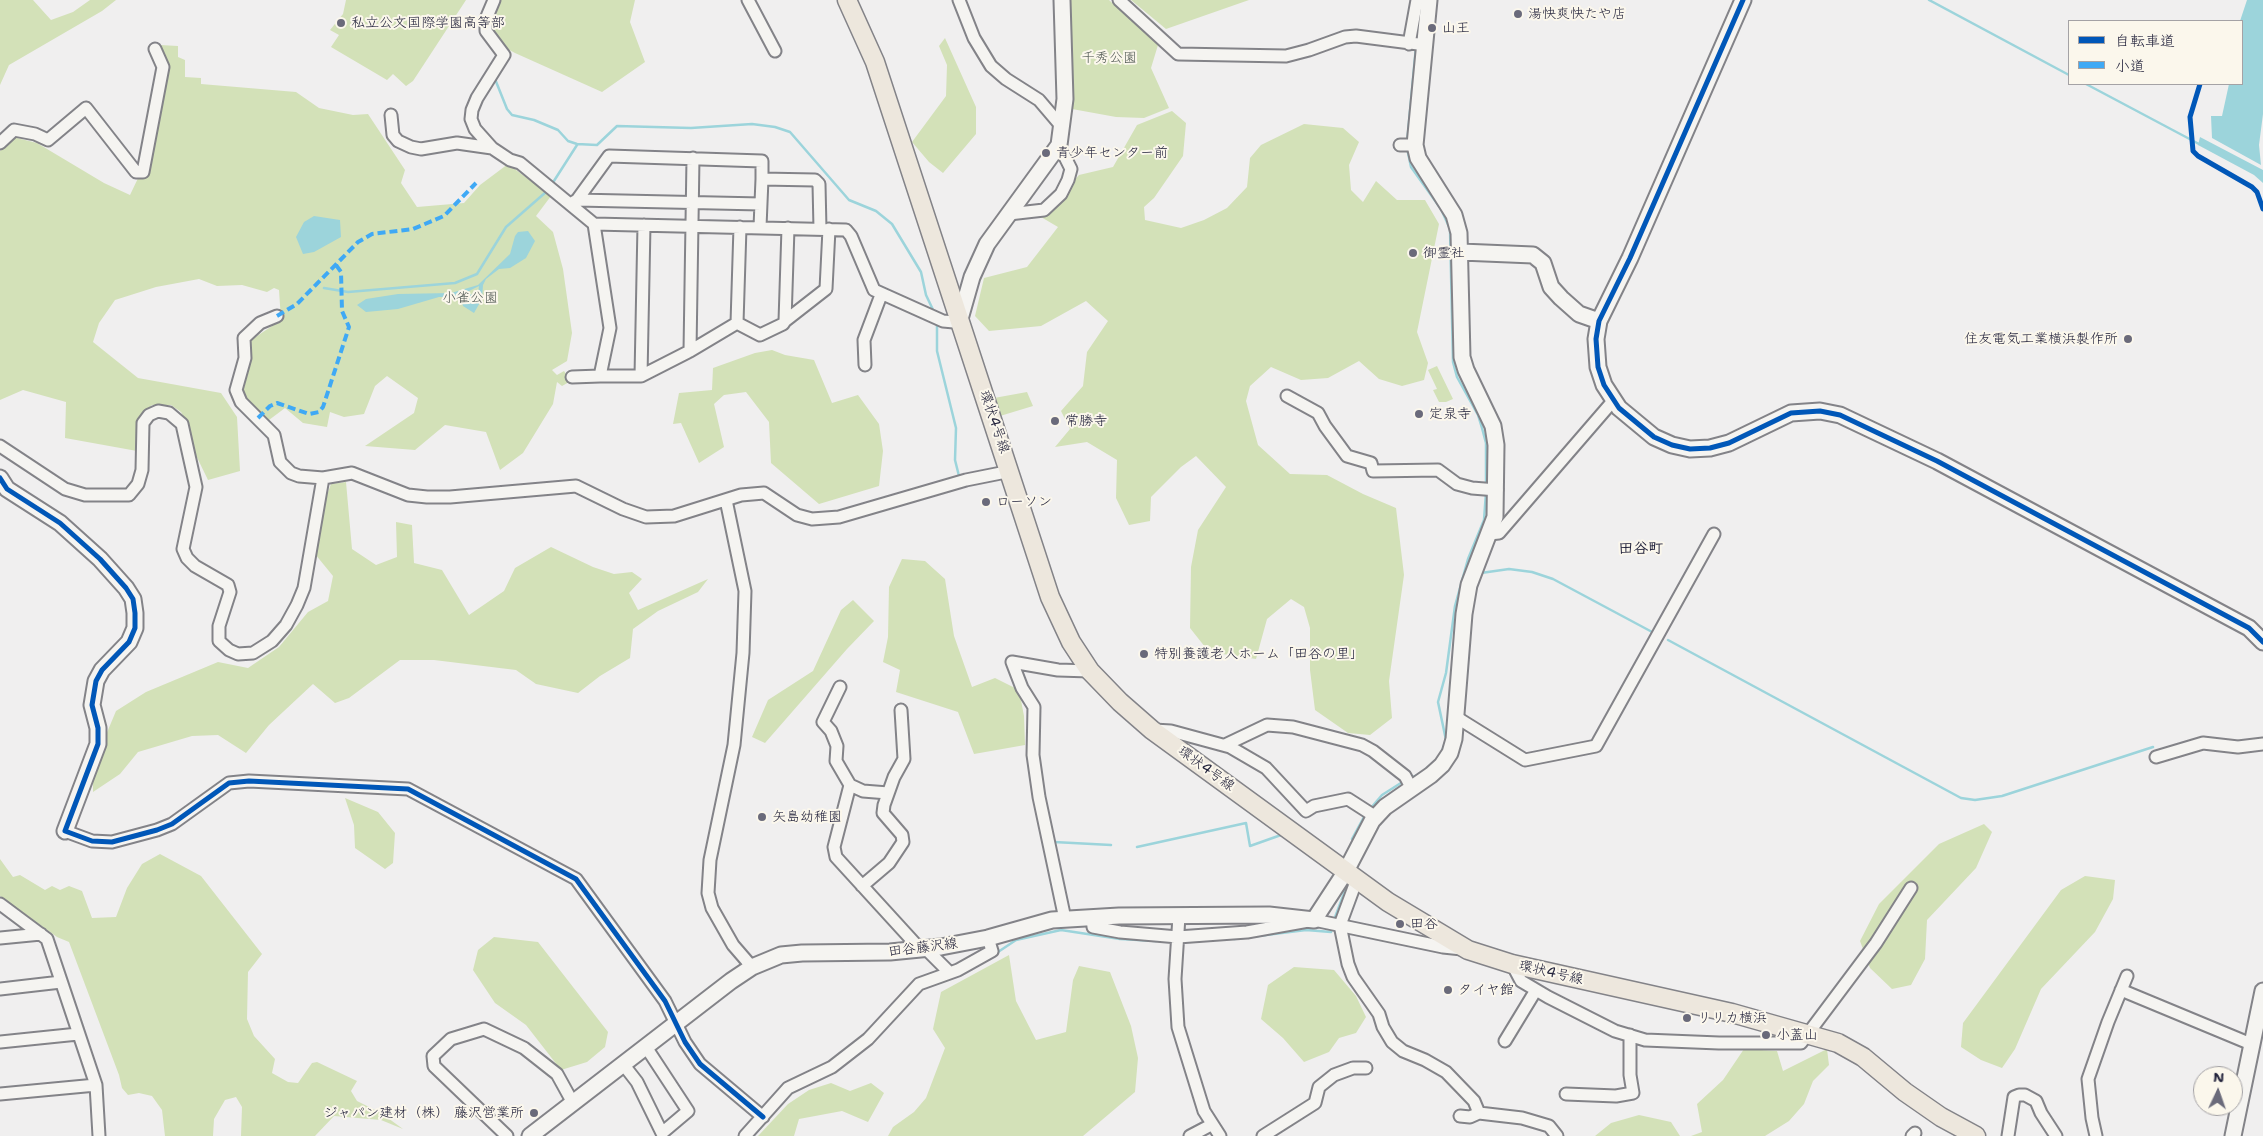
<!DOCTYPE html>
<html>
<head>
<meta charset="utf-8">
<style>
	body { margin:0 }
	#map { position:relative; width:2263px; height:1136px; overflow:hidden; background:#f0efef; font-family:"Shantell Sans","Klee One",sans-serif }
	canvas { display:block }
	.legend { position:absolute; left:2068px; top:20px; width:175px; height:65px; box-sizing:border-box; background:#fbf7ec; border:1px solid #a4a2a5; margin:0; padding:6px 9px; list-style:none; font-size:15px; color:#22223b }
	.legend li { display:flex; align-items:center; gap:10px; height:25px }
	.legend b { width:25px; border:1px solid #a4a2a5 }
	.north { position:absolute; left:2193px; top:1066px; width:50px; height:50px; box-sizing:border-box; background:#fbf7ec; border:1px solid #a4a2a5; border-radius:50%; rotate:3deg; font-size:14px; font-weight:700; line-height:20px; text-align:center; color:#22223b }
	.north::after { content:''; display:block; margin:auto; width:18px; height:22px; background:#6a6a7a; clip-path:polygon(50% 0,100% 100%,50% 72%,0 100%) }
</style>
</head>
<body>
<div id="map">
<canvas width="2263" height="1136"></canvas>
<ul class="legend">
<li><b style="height:6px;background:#0057b8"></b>自転車道</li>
<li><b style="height:6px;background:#3fa9f5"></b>小道</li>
</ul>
<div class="north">N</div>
</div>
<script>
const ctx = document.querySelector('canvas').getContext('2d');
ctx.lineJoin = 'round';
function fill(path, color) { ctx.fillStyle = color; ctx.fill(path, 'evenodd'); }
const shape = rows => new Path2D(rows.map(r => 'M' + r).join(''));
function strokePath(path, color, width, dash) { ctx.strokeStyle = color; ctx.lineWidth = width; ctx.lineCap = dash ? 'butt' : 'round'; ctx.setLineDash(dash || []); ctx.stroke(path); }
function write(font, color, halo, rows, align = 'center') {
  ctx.font = font + ' "Shantell Sans","Klee One",sans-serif'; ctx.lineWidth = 4; ctx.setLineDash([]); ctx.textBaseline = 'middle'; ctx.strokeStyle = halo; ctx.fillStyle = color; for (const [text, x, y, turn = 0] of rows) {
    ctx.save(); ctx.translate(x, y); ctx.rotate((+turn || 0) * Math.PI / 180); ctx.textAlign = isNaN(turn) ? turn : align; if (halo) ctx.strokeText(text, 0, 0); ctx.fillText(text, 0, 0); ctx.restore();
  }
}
fill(shape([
	[0,0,33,0,51,20,73,12,90,0,116,0,102,11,9,65,0,85],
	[346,0,466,0,413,81,406,86,393,74,387,80,331,47,339,35,330,30,343,14],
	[500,0,635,0,630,22,645,62,602,92,515,53,493,41,495,18],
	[1066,0,1109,0,1158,45,1151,68,1169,108,1144,118,1116,117,1072,109,1065,38],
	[1131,0,1249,0,1166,29],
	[945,38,976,107,976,134,943,173,929,162,912,142,946,96,947,65,939,46],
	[160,45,178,46,178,57,185,60,185,77,201,78,201,84,296,92,319,108,353,115,368,114,405,170,401,183,417,207,464,203,480,185,508,164,551,196,536,216,553,232,563,269,572,333,567,361,552,370,557,375,564,371,571,381,562,386,557,382,553,404,523,453,500,470,486,432,445,425,415,450,365,446,414,413,418,398,387,376,375,386,364,414,344,417,330,412,327,427,303,423,285,408,269,420,242,395,249,369,251,340,281,320,279,290,274,288,267,292,242,285,217,286,199,279,156,287,115,300,99,323,93,342,138,378,221,393,237,417,240,471,208,480,191,445,186,421,181,412,171,405,152,405,144,413,138,425,137,451,65,438,66,402,23,390,0,400,0,151,13,137,37,143,104,183,130,195,152,149,168,68],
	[1172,111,1186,123,1183,156,1154,198,1144,207,1145,220,1181,228,1204,220,1227,208,1247,187,1250,158,1261,145,1304,124,1343,128,1359,142,1349,165,1351,190,1363,202,1376,181,1397,200,1425,200,1439,224,1417,332,1428,363,1424,380,1402,386,1379,379,1359,361,1328,378,1301,380,1271,367,1250,386,1246,401,1258,445,1290,474,1327,475,1363,494,1396,508,1404,575,1389,681,1392,718,1370,735,1348,733,1315,710,1310,670,1310,628,1304,607,1291,599,1267,619,1256,659,1209,652,1190,628,1191,567,1198,530,1226,487,1196,456,1181,467,1151,497,1150,521,1129,525,1116,498,1117,460,1087,442,1055,447,1070,429,1061,411,1083,386,1087,352,1108,321,1086,301,1041,326,989,331,975,316,984,278,1027,267,1058,227,1041,217,1079,175,1113,167,1137,125],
	[772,350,785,355,814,360,832,403,858,395,879,424,883,451,879,486,819,504,771,463,769,422,746,392,724,395,714,404,724,447,699,463,681,423,673,424,679,393,712,390,713,368,755,353],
	[1437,366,1453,399,1446,402,1439,402,1433,390,1437,389,1428,370],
	[1027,392,1033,406,1000,416,994,398],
	[346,482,352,549,376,565,397,557,396,522,412,525,414,563,442,570,469,615,504,591,515,568,551,547,593,567,614,574,632,572,642,579,629,593,638,610,708,579,698,592,658,611,633,629,630,658,600,676,578,693,536,684,516,670,434,660,400,660,349,698,335,703,313,684,269,725,246,753,218,735,192,736,138,752,120,774,93,792,93,779,103,742,116,711,146,692,218,662,248,668,279,647,308,612,328,601,333,576,315,554,319,516,331,484],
	[902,559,925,561,945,579,954,636,972,687,995,678,1019,690,1024,716,1025,745,974,754,958,712,896,692,900,670,883,662,888,637,889,587],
	[853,600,874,621,847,649,765,743,752,737,768,700,813,671,841,610],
	[345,798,378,812,395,833,393,863,385,869,355,848,354,825],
	[1984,824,1992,832,1976,868,1927,920,1925,959,1911,985,1892,989,1870,968,1860,941,1879,904,1939,844],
	[160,854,201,876,262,954,248,972,247,1019,254,1036,275,1059,272,1073,288,1082,298,1083,312,1063,317,1062,357,1081,351,1091,357,1101,381,1113,403,1129,381,1120,334,1116,315,1136,241,1136,242,1107,236,1097,225,1100,214,1119,213,1136,165,1136,162,1110,152,1096,139,1093,128,1095,122,1088,119,1075,69,942,57,937,0,896,0,859,13,877,20,875,45,890,52,886,60,890,69,886,82,891,92,918,116,917,127,888,142,864],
	[2085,876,2115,880,2113,899,2095,932,2041,989,2015,1049,2002,1068,1981,1060,1961,1047,1963,1023,2061,890],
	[494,937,538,942,608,1032,605,1047,587,1062,561,1070,526,1025,495,1003,473,970,478,950],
	[1009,955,1016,1001,1036,1040,1066,1032,1073,980,1079,966,1110,972,1131,1026,1138,1058,1135,1092,1083,1136,888,1136,893,1127,914,1112,926,1098,945,1048,933,1029,941,992],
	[1294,967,1334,970,1356,996,1366,1017,1356,1033,1339,1038,1329,1052,1304,1062,1283,1038,1261,1019,1268,985],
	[1744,1049,1777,1051,1783,1071,1827,1049,1829,1065,1813,1081,1804,1104,1789,1121,1765,1136,1691,1136,1702,1132,1697,1104,1723,1080],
	[831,1083,850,1091,871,1083,884,1093,868,1122,842,1111,799,1119,794,1136,758,1136,788,1104,809,1090],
	[1639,1115,1671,1122,1680,1136,1595,1136,1611,1123]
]), '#d3e1b8');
fill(shape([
	[2247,0,2263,0,2263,114,2259,145,2261,165,2212,138,2211,116,2222,116,2229,84,2242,84,2240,21],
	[2200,137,2263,170,2263,183,2254,175,2198,145],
	[314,216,340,220,341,237,314,252,303,254,296,237,304,222],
	[528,231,535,241,526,258,510,268,499,269,486,279,483,285,482,299,474,313,463,306,462,302,468,295,478,293,479,286,457,297,439,297,398,309,366,312,357,305,366,299,398,294,451,293,478,285,510,254,515,236,518,232]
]), '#9cd4db');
strokePath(shape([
	[1929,0,2069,75],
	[1417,41,1420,21],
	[495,79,507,109,512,115,534,120,558,130,568,141,577,144,597,145,617,126,691,128,752,124,775,127,790,132,849,200,876,211,892,224,921,272,926,295,935,314],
	[2086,84,2199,144],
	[1407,143,1416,46],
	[1407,148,1411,167,1441,209,1450,229,1453,362,1457,377,1478,415,1482,428,1486,443,1486,486],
	[552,184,577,145],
	[324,288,348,292,455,283,477,274,506,227,546,192],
	[937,322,937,351,956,428,955,460,959,476],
	[1481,573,1509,569,1532,572,1553,579,1654,633],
	[1668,640,1961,798,1975,800,2002,796,2153,747],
	[1409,779,1420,774,1440,757,1446,740,1438,702,1446,673,1455,606,1468,559,1484,520,1486,492],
	[1370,809,1382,795,1404,781],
	[1352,839,1365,815],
	[1054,842,1111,845],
	[1137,847,1246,823,1250,846,1281,835],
	[1334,920,1346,888],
	[1234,939,1306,930,1331,932,1332,927],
	[995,954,1016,940,1061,930,1120,939,1156,941],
	[753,1136,766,1121]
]), '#9cd4db', 2.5);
const street = shape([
	[494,0,486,19,486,31,504,55,477,98,472,110,471,119,475,129,492,148,510,160,520,163,594,224,610,328,600,376,641,376,690,351,737,323,760,335,783,324,785,321,788,228],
	[748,0,775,51],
	[959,0,974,38,991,66,1006,79,1039,100,1062,127],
	[1119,0,1178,54,1286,56,1309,50,1345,37,1356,36,1426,45],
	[1409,44,1417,0],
	[391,115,393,135,398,141,411,147,421,149,457,143,492,148],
	[0,143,14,130,35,134,48,140,86,108,136,172,143,172,163,67,155,49],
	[1400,145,1415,145],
	[577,200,761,204],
	[570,204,577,200,609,156,762,161,762,179,815,180,819,184,820,229],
	[1009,214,1044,210,1061,194,1068,180,1071,169,1059,145],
	[594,224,846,230,851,236,874,290,943,321,954,322,960,319],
	[760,227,762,179],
	[277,316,260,323,244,338,245,358,236,390,241,402,274,435,280,462,291,473,299,476,323,478,352,473,408,495,427,497,450,497,576,486,623,509,646,517,674,516,741,495,764,493,797,515,812,519,839,517,966,480,1011,471],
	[785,321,826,289,829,229],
	[737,323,740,227],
	[690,351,693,158],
	[865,365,864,340,881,295],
	[641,376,644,225],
	[572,377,600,376],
	[1287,396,1318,413,1325,426,1347,456,1371,463,1373,471,1438,470,1457,484,1472,488,1497,490],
	[0,446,65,489,85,495,129,495,138,484,142,470,143,423,149,415,158,411,169,413,182,424,196,487,183,549,187,558,195,566,228,585,230,592,219,626,219,641,229,650,238,654,253,653,272,641,286,625,297,605,304,588,323,478],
	[726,500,745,591,743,653,734,745,710,860,708,893,712,908,733,945,752,967],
	[1489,534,1499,533,1613,401],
	[1012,662,1022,688,1034,707,1033,755,1039,797,1065,919],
	[1012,662,1058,670,1090,671],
	[840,687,823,722,831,731,837,746,836,761,850,785,834,847,836,857,920,949],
	[1456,717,1525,760,1596,746,1714,534],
	[1154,730,1171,731,1230,747,1266,768,1306,811,1314,806,1348,799,1376,817],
	[1225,745,1267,725,1293,727,1362,745,1373,751,1405,776,1412,789],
	[2156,757,2203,743,2238,747,2263,744],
	[850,785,863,791,888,793],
	[65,831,92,841,112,842,157,830,172,824,229,783,249,781,408,789,576,879,665,1001,685,1042,700,1064,763,1117],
	[1357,879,1340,925,1348,964,1353,977,1379,1014,1383,1027,1392,1042,1403,1051,1425,1060,1446,1072,1474,1101,1479,1113],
	[862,886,889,863,903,842,902,835,883,813,884,805,894,777,904,759,901,710],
	[0,904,47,939,96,1085,99,1136],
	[1179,916,1175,979,1178,1027,1204,1111,1220,1136],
	[1092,918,1093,927,1120,932,1178,937,1247,932,1314,920,1443,947,1462,949],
	[0,938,41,934],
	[925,948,949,972],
	[1512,964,1521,981,1548,997,1615,1031,1645,1040,1719,1043,1801,1043,1876,943,1911,888],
	[0,989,61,982],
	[2121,990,2251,1044],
	[1505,1041,1536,990],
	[0,1042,78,1034],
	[623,1064,637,1082,662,1133,688,1111,646,1047],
	[0,1094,96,1085],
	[1566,1094,1616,1096,1633,1093,1630,1075,1630,1035],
	[1460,1116,1470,1117,1479,1113,1522,1118,1549,1126,1557,1136],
	[507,1136,434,1066,433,1056,451,1039,484,1029,524,1048,557,1074,573,1103],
	[745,1136,788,1088,832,1067,868,1039,919,984,958,970,992,951,988,938],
	[1190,1136,1211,1125],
	[1263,1136,1315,1103,1319,1087,1334,1075,1353,1068,1366,1068],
	[1912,1136,1915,1133],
	[2008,1136,2014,1097,2019,1095,2025,1095,2036,1101,2041,1113,2056,1136],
	[2096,1136,2092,1118,2088,1079,2108,1022,2127,976]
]);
const secondary = shape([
	[1743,0,1630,258,1599,321,1596,339,1598,367,1604,385,1619,408,1654,437,1672,445,1690,449,1710,448,1729,443,1791,413,1820,411,1840,415,1937,461,2249,628,2263,642],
	[1461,252,1533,255,1543,263,1551,287,1561,298,1579,314,1599,321],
	[960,319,972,277,987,244,1059,145,1065,99,1062,0],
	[0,478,7,489,60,523,100,559,126,588,133,599,135,613,135,628,129,642,102,670,96,681,92,705,98,728,98,744,65,831],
	[530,1136,731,981,752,967,781,955,802,953,890,952,941,947,988,938,1052,920,1119,916,1269,915,1314,920,1346,871,1372,821,1385,807,1431,775,1442,765,1450,753,1454,739,1464,614,1469,585,1495,517,1496,445,1493,426,1466,370,1462,357,1459,233,1454,215,1418,158,1415,145,1429,0],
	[2233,1136,2263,991]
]);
const primary = shape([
	[847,0,875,62,1050,597,1071,642,1090,671,1120,702,1152,730,1388,902,1468,950,1512,964,1732,1013,1838,1043,1863,1057,1905,1092,1941,1117,1976,1136]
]);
strokePath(street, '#838388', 15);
strokePath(secondary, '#838388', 19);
strokePath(primary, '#838388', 21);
strokePath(street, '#f5f4f1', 11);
strokePath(secondary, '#f5f4f1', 15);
strokePath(primary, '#ede7dd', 18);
strokePath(shape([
	[277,316,297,304,358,242,372,234,413,229,444,216,476,183],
	[258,418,270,406,277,403,309,414,319,412,323,407,349,327,342,311,341,272,336,265]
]), '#3fa9f5', 4, [8, 4]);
strokePath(shape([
	[1743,0,1630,258,1599,321,1596,339,1598,367,1604,385,1619,408,1654,437,1672,445,1690,449,1710,448,1729,443,1791,413,1820,411,1840,415,1937,461,2249,628,2263,642],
	[2200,84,2190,117,2193,151,2198,156,2252,187,2257,192,2263,209],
	[0,478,7,489,60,523,100,559,126,588,133,599,135,613,135,628,129,642,102,670,96,681,92,705,98,728,98,744,65,831,92,841,112,842,157,830,172,824,229,783,249,781,408,789,576,879,665,1001,685,1042,700,1064,763,1117]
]), '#0057b8', 5);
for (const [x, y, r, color] of [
	[1518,14,5,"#6a6a7a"],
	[341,23,5,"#6a6a7a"],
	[1432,28,5,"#6a6a7a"],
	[1046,153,5,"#6a6a7a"],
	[1413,253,5,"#6a6a7a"],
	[2128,339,5,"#6a6a7a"],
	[1419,414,5,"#6a6a7a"],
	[1055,421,5,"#6a6a7a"],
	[986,502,5,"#6a6a7a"],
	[1144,654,5,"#6a6a7a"],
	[762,817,5,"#6a6a7a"],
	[1400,924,5,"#6a6a7a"],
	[1448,990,5,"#6a6a7a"],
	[1687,1018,5,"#6a6a7a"],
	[1766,1035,5,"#6a6a7a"],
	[534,1113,5,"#6a6a7a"]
]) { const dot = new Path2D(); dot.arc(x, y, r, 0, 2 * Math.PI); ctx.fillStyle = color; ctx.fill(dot); strokePath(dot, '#fbf7ec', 2); }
write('14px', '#22223b', '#fbf7ec', [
	["湯快爽快たや店",1528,14],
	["私立公文国際学園高等部",351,23],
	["山王",1442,28],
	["青少年センター前",1056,153],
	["御霊社",1423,253],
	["住友電気工業横浜製作所",2118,339,"right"],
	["定泉寺",1429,414],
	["常勝寺",1065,421],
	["ローソン",996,502],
	["特別養護老人ホーム「田谷の里」",1154,654],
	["矢島幼稚園",772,817],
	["田谷",1410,924],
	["タイヤ館",1458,990],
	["リリカ横浜",1697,1018],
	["小蓋山",1776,1035],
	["ジャパン建材（株） 藤沢営業所",524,1113,"right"]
], 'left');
write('14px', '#505853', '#fbf7ec', [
	["千秀公園",1109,58],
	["小雀公園",470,298]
]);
write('14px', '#22223b', '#fbf7ec', [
	["環状4号線",994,422,71],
	["環状4号線",1206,769,36],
	["田谷藤沢線",923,948,-7],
	["環状4号線",1551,973,13]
]);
write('bold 15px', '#22223b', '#fbf7ec', [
	["田谷町",1641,549]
]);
</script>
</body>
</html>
